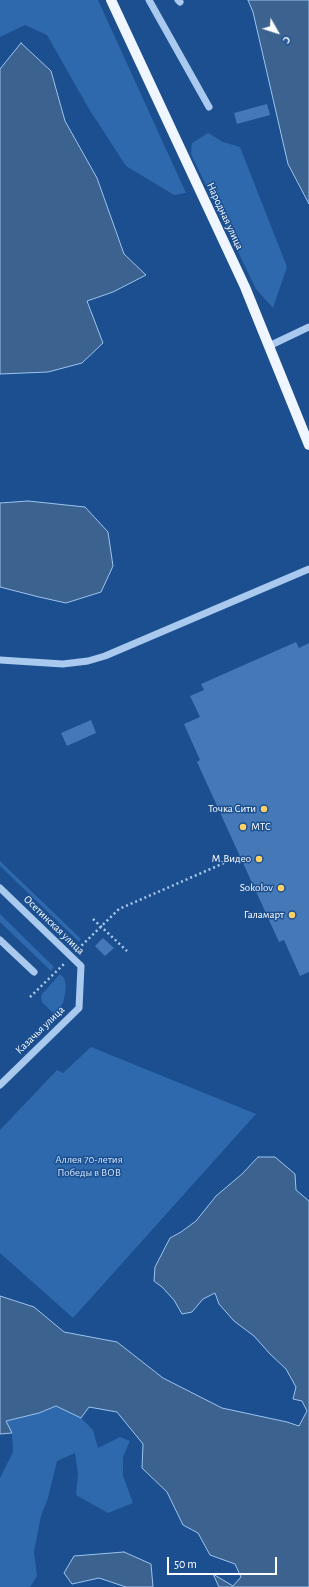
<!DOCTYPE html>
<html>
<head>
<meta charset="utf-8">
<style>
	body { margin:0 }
	#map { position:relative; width:309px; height:1587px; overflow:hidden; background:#1b4f8f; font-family:"Alegreya Sans",sans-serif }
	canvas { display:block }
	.north { position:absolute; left:257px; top:12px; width:40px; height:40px; -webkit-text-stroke:3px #1b4f8f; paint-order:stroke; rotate:129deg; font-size:11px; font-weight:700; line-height:16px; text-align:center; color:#fff }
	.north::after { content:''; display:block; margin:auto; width:14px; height:18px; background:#fff; clip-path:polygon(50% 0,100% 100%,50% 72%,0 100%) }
	.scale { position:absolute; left:167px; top:1557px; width:110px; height:18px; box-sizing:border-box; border:2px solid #fff; border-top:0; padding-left:5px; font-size:12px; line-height:14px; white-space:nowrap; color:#fff; -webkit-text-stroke:3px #1b4f8f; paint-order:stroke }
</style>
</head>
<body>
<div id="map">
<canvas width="309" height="1587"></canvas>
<div class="north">С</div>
<div class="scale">50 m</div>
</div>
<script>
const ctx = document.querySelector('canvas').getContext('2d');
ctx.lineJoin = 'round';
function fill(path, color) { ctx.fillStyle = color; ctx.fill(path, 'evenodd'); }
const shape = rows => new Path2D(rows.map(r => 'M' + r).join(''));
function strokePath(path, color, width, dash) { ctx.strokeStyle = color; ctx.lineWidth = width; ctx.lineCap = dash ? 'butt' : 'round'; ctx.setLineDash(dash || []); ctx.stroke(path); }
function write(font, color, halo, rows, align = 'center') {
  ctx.font = font + ' "Alegreya Sans",sans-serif'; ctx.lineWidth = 3; ctx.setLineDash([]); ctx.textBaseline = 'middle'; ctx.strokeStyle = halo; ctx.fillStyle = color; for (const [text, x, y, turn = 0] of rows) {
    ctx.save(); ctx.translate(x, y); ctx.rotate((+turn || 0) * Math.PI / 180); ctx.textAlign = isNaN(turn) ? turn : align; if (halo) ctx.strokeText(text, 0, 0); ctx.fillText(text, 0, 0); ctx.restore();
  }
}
fill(shape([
	[0,0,98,0,186,193,174,195,126,166,89,109,47,35,25,25,0,37],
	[208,133,223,142,240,147,287,267,273,308,256,289,191,154,192,143],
	[0,861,81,939,79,942,0,866],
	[0,914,54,967,51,971,0,922],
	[60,974,64,978,66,986,65,994,63,1003,55,1015,42,1002,41,997,42,994],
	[91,1047,256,1114,73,1318,0,1253,0,1130,57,1070,63,1073],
	[57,1406,81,1418,93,1430,98,1448,120,1437,130,1441,123,1457,123,1476,133,1503,108,1513,76,1495,78,1474,75,1453,57,1461,48,1498,41,1516,34,1552,37,1576,30,1587,0,1587,0,1478,13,1452,12,1433,6,1421,39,1413]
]), '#2e69ad');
const water = shape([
	[248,0,309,0,309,204,288,164,253,12,248,0],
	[21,43,51,71,65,121,97,178,124,254,146,275,113,292,87,301,103,343,82,363,48,372,0,374,0,69,21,43],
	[28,501,85,507,108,532,113,566,101,592,66,603,39,597,0,587,0,503,28,501],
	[258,1157,275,1157,295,1174,296,1190,309,1201,309,1587,219,1587,213,1574,233,1586,241,1577,235,1564,210,1555,198,1533,183,1525,167,1492,142,1468,143,1444,117,1412,89,1407,81,1418,56,1406,39,1413,6,1421,12,1433,0,1434,0,1296,34,1307,64,1332,117,1342,163,1378,222,1408,287,1422,299,1426,307,1411,302,1401,293,1399,296,1387,286,1369,270,1354,254,1336,234,1321,219,1304,215,1293,203,1299,192,1312,182,1314,174,1300,162,1287,154,1281,155,1267,170,1238,181,1232,196,1221,216,1196,242,1174,258,1157],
	[124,1552,151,1564,153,1587,126,1587,99,1578,72,1584,64,1573,74,1556,124,1552]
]);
fill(water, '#3c6290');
strokePath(water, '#9cc4f0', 1);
fill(shape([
	[267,104,270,115,237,124,234,113],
	[296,642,299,648,309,643,309,972,300,976,284,940,279,942,197,762,200,760,184,724,200,717,190,696,204,690,201,684],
	[91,720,96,733,67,746,61,733],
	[103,938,114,948,105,956,95,946]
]), '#4478b7');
strokePath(shape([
	[93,919,127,951],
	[78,949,119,909,240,856],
	[30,997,64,964]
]), '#a9c9ee', 2.5, [2, 3]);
strokePath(shape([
	[149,0,209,107],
	[178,0,180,2],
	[269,346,309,327],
	[0,660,63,664,88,661,105,656,309,569],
	[0,888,81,966,79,1008,0,1085],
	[0,940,34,972]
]), '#a9c9ee', 7);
strokePath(shape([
	[111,0,245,287,309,445]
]), '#f0f6ff', 10);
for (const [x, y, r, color] of [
	[264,809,4,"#ffd166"],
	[243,827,4,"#ffd166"],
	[259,859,4,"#ffd166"],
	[281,888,4,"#ffd166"],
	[292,915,4,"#ffd166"]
]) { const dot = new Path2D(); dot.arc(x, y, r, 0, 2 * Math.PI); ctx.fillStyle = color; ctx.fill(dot); strokePath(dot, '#1b4f8f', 1.5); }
write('11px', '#fff', '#1b4f8f', [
	["Народная улица",225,216,65],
	["Осетинская улица",54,925,44],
	["Казачья улица",40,1030,-44]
]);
write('11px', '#fff', '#1b4f8f', [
	["Точка Сити",256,809],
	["МТС",251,827,"left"],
	["М.Видео",251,859],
	["Sokolov",273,888],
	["Галамарт",284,915]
], 'right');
write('11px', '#cfe3fa', '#1b4f8f', [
	["Аллея 70-летия",89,1160],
	["Победы в ВОВ",89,1173]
]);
</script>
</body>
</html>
